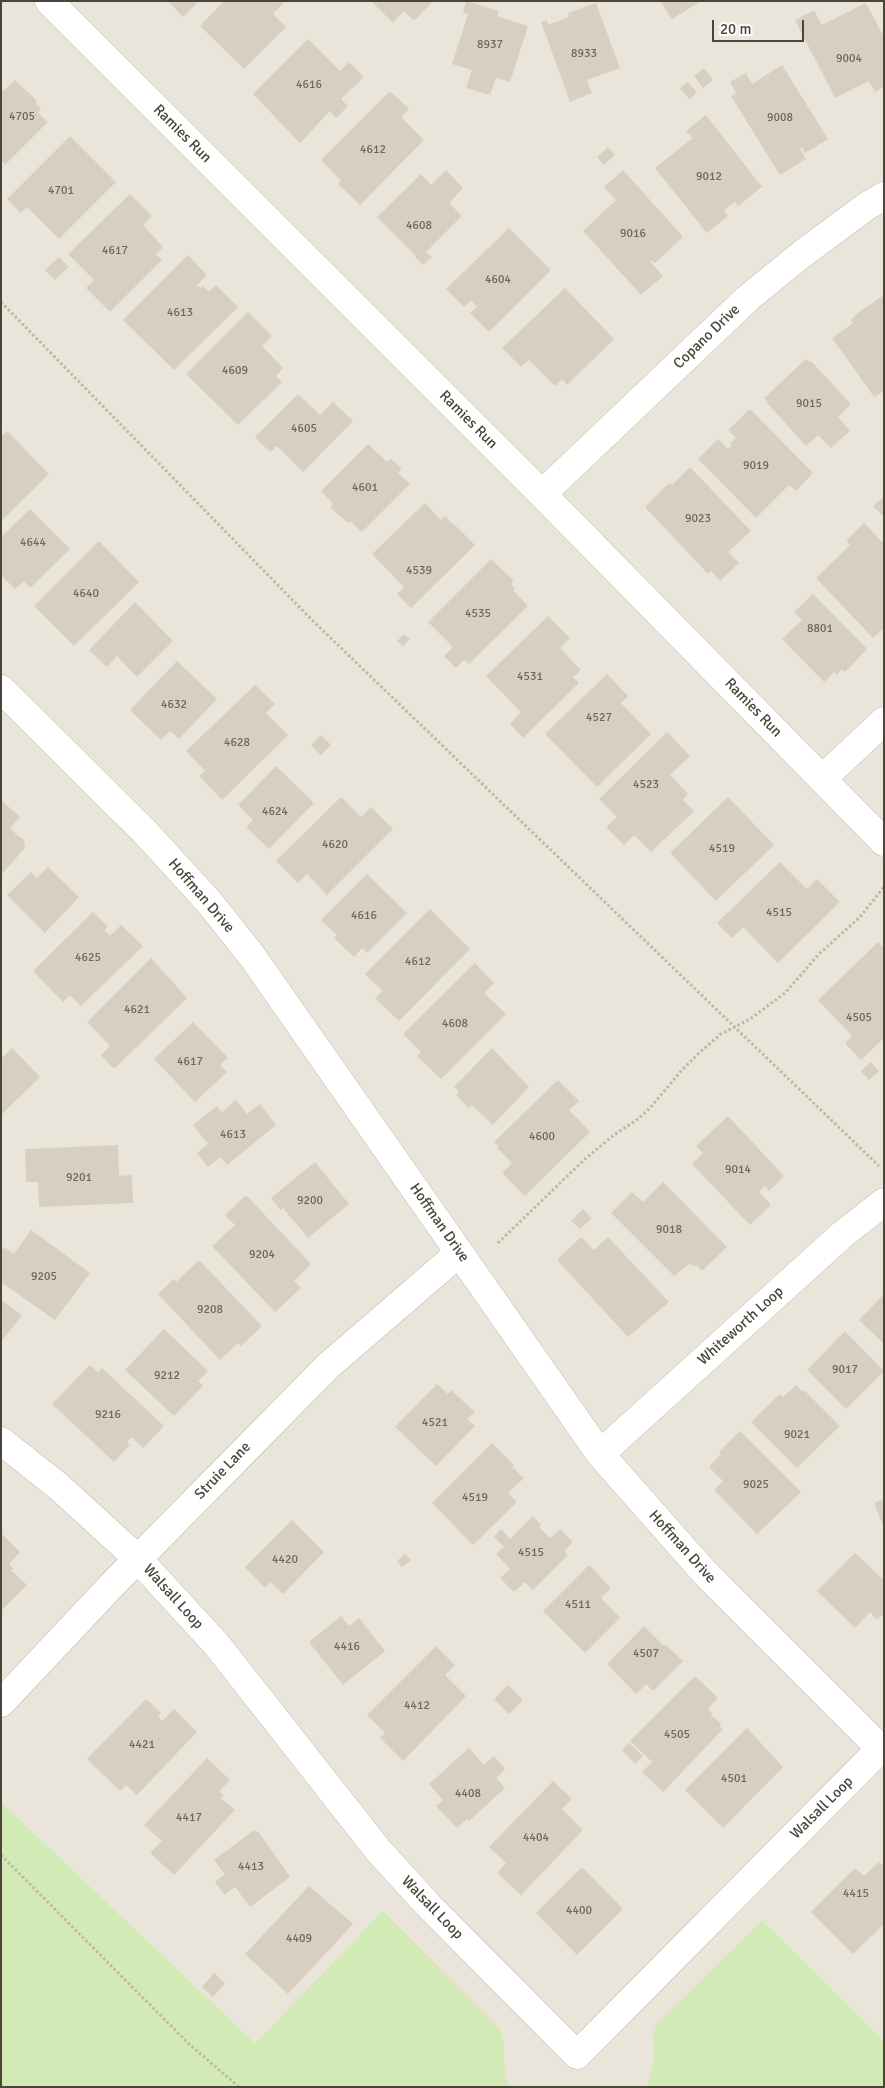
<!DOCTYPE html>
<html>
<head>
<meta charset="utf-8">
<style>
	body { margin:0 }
	#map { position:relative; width:885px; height:2088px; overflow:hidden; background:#f6f3ec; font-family:Signika,sans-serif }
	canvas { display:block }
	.frame { position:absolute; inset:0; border:2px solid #4b4439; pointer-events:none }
	.scale { position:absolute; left:712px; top:20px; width:92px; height:22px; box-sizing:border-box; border:2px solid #4b4439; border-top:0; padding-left:6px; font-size:15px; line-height:18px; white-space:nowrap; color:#4b4439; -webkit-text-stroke:4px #fff; paint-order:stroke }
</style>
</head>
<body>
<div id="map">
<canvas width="885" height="2088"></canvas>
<div class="frame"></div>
<div class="scale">20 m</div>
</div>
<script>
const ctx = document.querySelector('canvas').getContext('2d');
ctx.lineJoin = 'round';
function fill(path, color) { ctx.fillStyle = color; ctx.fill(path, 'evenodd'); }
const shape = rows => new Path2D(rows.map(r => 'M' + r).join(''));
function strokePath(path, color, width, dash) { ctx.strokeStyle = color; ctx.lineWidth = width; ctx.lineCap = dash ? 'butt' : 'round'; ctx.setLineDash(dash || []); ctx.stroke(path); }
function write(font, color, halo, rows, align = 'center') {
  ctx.font = font + ' Signika,sans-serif'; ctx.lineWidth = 4.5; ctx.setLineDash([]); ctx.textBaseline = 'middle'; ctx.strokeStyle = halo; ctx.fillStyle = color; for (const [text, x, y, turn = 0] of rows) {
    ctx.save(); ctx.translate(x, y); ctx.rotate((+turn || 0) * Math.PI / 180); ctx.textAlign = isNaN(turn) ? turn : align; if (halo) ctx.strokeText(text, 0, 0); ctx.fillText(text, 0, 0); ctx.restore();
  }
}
fill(shape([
	[1,1,884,1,884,2041,762,1920,653,2034,654,2060,646,2087,510,2087,505,2074,504,2042,383,1912,255,2043,1,1802]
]), '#eae5da');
fill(shape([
	[1,1802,255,2043,383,1911,499,2028,504,2042,505,2074,510,2087,1,2087],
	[762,1920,884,2041,884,2087,646,2087,654,2060,653,2034,658,2023]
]), '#d2eab5');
fill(shape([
	[168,1,199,1,183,17],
	[224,1,285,1,273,14,286,27,244,69,200,26],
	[371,1,433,1,414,21,404,11,393,23],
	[466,1,499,11,497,16,528,26,510,82,496,78,490,95,466,88,472,70,452,64,468,14,463,13],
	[660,1,701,1,672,19],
	[596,3,620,68,587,80,592,93,570,102,541,22,547,20,548,25,569,17,568,13],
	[866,3,884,37,884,87,875,92,869,81,835,98,795,20,814,10,822,25],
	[308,39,340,71,349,62,364,77,341,99,348,106,336,118,330,111,300,143,253,94],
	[782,65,828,139,805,153,802,147,800,149,806,159,780,175,731,96,736,93,730,82,746,73,752,84],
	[704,68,713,80,703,88,694,76],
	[15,80,34,98,37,102,36,104,41,109,38,113,48,122,5,165,1,161,1,93],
	[688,82,697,93,689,99,680,88],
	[390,91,409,109,401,117,424,140,360,205,338,184,341,181,321,160],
	[706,115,762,187,738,206,735,202,724,210,728,216,707,233,655,168,693,138,686,131],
	[70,136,116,182,59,239,27,207,21,213,7,199],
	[608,147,615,155,604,165,597,157],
	[446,170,463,188,449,203,462,216,426,252,432,257,423,265,415,257,416,256,377,217,421,174,431,185],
	[623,170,683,237,655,263,652,260,650,261,663,276,641,295,583,231,616,200,604,187],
	[130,194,152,216,143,225,163,247,156,254,162,260,110,312,86,288,94,280,68,254],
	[509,228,551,270,489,332,470,313,477,307,471,300,464,307,446,289],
	[188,255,207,275,197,285,201,288,203,286,209,292,216,285,238,307,174,370,123,320],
	[59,257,69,267,55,280,45,270],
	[565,288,614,339,567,385,562,379,555,386,529,360,521,367,502,348],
	[884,295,884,391,874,397,832,338,853,323,851,320,858,313],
	[248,312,272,336,262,346,283,368,276,376,282,382,238,425,186,374],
	[806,359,810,362,811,361,851,404,838,417,850,431,831,448,818,435,806,446,767,403,768,402,764,398],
	[298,394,320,415,333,402,353,421,303,472,277,446,270,452,255,437],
	[750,409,813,473,796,491,789,485,756,518,698,459,718,439,728,449,732,446,730,443,736,438,728,430],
	[7,431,49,474,1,521,1,437],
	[368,444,387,462,391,459,402,469,398,473,410,484,362,532,350,521,348,523,330,507,333,504,321,491],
	[690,467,751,531,728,552,739,563,720,581,711,571,708,574,645,507,669,483,672,485],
	[884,497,884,517,873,506],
	[425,503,441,520,445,516,452,524,453,523,475,545,411,608,397,594,404,587,372,554],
	[30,509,70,549,30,588,24,581,15,589,1,575,1,537],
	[864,523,884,544,884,628,873,638,816,578,850,545,846,541],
	[99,541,139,582,74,646,34,606],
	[491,559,514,581,511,584,515,588,513,590,528,606,469,664,464,660,456,668,444,656,453,647,428,622],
	[813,594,867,649,848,669,844,672,842,669,837,675,834,672,824,682,782,639,802,620,794,612],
	[135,602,173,641,137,677,117,656,107,667,89,650],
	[548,616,570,638,560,648,581,670,573,677,579,683,523,738,510,724,521,712,486,676],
	[404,634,410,639,403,646,397,641],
	[177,661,217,699,179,739,170,731,161,740,130,710],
	[607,674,628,696,621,703,651,734,597,787,545,734],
	[255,685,275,704,266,713,288,735,222,800,199,776,205,771,186,751],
	[667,732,690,756,670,775,688,794,683,800,694,811,651,852,634,835,624,845,606,827,617,817,599,799],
	[321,735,331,745,321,755,311,745],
	[276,766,314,803,269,849,246,827,253,820,238,805],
	[341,797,361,817,371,807,393,829,327,895,307,874,298,883,276,861],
	[728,797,774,845,716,901,670,853],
	[1,800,20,817,10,828,16,833,14,835,17,835,24,840,25,848,1,875],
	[780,862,807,889,817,879,840,902,778,963,743,927,732,938,717,923],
	[48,867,79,897,45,933,7,895,31,872,37,878],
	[367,874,407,913,367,953,362,948,354,957,334,938,337,935,321,920],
	[430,909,470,949,399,1021,375,998,383,991,365,974],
	[93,912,108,927,104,930,110,936,121,925,143,946,81,1006,70,995,63,1002,33,971],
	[878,942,884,948,884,1038,861,1060,845,1043,852,1036,818,1000],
	[151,958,187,998,114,1069,101,1055,110,1046,87,1022],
	[475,963,494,983,484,993,506,1014,441,1079,417,1056,421,1052,403,1034],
	[193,1022,228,1058,220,1065,227,1072,195,1102,154,1059],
	[12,1048,40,1077,1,1115,1,1055,3,1057],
	[492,1048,529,1087,493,1125,472,1105,469,1108,456,1095,459,1091,454,1087],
	[871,1062,879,1071,869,1080,861,1071],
	[558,1080,579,1101,569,1110,590,1132,525,1196,502,1173,512,1163,497,1148,499,1146,494,1142],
	[236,1100,247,1114,260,1104,276,1125,227,1165,220,1157,208,1167,197,1153,208,1144,193,1125,217,1106,222,1112],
	[728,1116,784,1176,769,1191,765,1186,759,1192,771,1205,750,1225,692,1164,703,1153,696,1146],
	[118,1145,119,1176,132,1175,133,1203,39,1207,38,1182,26,1182,25,1149],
	[315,1162,349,1204,308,1238,283,1208,280,1210,271,1198],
	[663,1182,727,1247,702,1271,696,1265,694,1267,690,1263,674,1276,611,1213,632,1192,643,1202],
	[246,1195,311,1264,294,1281,301,1288,275,1312,212,1246,235,1225,225,1215],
	[583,1209,592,1218,580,1229,571,1221],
	[31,1230,90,1273,55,1320,1,1282,1,1251,4,1247,14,1254],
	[581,1237,594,1250,608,1237,669,1302,628,1337,557,1260],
	[199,1260,262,1326,241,1346,238,1343,220,1360,158,1294,174,1279,176,1282],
	[884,1294,884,1344,859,1320],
	[1,1300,22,1315,1,1342],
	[164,1329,208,1371,198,1381,203,1386,174,1416,125,1370],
	[845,1331,884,1371,846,1409,807,1370],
	[90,1365,98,1372,102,1368,164,1426,143,1448,132,1437,127,1442,130,1445,114,1462,52,1404],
	[437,1384,448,1394,451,1390,475,1412,467,1419,475,1426,436,1466,395,1427],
	[796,1385,803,1392,804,1390,840,1426,797,1468,751,1422,780,1394,783,1397],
	[740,1431,801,1492,757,1534,714,1490,723,1481,709,1467,721,1454,719,1452],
	[492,1443,514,1465,512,1467,524,1478,508,1493,517,1502,473,1545,432,1503],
	[884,1499,884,1528,874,1503],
	[533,1516,541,1525,539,1527,550,1538,560,1529,573,1542,564,1551,568,1555,533,1590,525,1582,514,1592,500,1578,510,1569,496,1554,504,1547,494,1537,501,1529,510,1539],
	[292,1520,324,1552,283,1594,270,1582,265,1588,245,1567],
	[1,1533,20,1552,9,1564,14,1569,11,1570,27,1585,1,1611],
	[855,1553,884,1580,884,1613,877,1620,870,1612,855,1628,817,1591],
	[405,1554,411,1560,402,1567,397,1561],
	[589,1565,611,1588,601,1598,620,1618,585,1653,543,1611],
	[341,1616,349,1626,359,1618,385,1651,343,1685,309,1642],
	[644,1626,664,1646,666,1645,683,1661,653,1691,646,1684,636,1694,607,1664],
	[436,1646,455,1665,445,1675,466,1696,403,1761,380,1738,385,1733,367,1715],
	[695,1676,718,1698,708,1709,713,1714,710,1717,714,1717,721,1724,720,1727,723,1729,663,1792,642,1772,652,1762,630,1741],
	[508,1685,523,1700,509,1714,494,1699],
	[146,1699,161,1713,158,1716,162,1721,174,1709,197,1732,137,1795,126,1785,120,1791,87,1759],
	[747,1728,783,1767,723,1828,685,1790],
	[629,1743,643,1756,635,1764,622,1750],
	[469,1748,484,1765,494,1756,505,1769,496,1778,505,1788,469,1821,467,1819,457,1828,436,1806,443,1800,429,1784],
	[207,1758,230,1780,219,1791,224,1796,221,1798,235,1810,174,1875,150,1853,162,1841,144,1825],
	[553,1781,572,1799,562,1809,583,1830,521,1895,497,1873,506,1863,489,1847],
	[254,1830,256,1832,258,1831,290,1877,250,1907,235,1887,225,1895,215,1882,225,1874,214,1860],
	[879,1862,884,1867,884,1924,853,1954,811,1912,855,1868,864,1876],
	[582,1867,623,1909,577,1955,536,1913],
	[309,1886,353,1924,288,1994,245,1954],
	[214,1973,225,1983,213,1997,202,1987]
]), '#d8cfc1');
const street = shape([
	[49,1,542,494,884,842],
	[542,494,748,298,802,254,867,206,884,196],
	[1,689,145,832,209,902,252,956,600,1454,705,1573,884,1752],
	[822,779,884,721],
	[1,1441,58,1486,138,1559,217,1645,378,1850,428,1905,577,2055,884,1745],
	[600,1454,843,1234,884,1202],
	[1,1703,113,1584,328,1366,459,1253]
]);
strokePath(street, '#c2bbae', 29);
strokePath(shape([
	[1,302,313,621,879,1166],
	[498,1243,585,1159,614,1135,638,1119,650,1108,682,1070,699,1053,721,1034,750,1019,785,993,819,954,860,917,884,887],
	[1,1855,189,2044,239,2087]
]), '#c4b79f', 3, [2.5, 2.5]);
strokePath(street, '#fff', 28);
write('12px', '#6e675b', null, [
	["8937",490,45],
	["8933",584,54],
	["9004",849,59],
	["4616",309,85],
	["4705",22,117],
	["9008",780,118],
	["4612",373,150],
	["9012",709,177],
	["4701",61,191],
	["4608",419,226],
	["9016",633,234],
	["4617",115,251],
	["4604",498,280],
	["4613",180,313],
	["4609",235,371],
	["9015",809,404],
	["4605",304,429],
	["9019",756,466],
	["4601",365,488],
	["9023",698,519],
	["4644",33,543],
	["4539",419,571],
	["4640",86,594],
	["4535",478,614],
	["8801",820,629],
	["4531",530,677],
	["4632",174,705],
	["4527",599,718],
	["4628",237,743],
	["4523",646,785],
	["4624",275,812],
	["4620",335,845],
	["4519",722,849],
	["4515",779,913],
	["4616",364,916],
	["4625",88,958],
	["4612",418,962],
	["4621",137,1010],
	["4505",859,1018],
	["4608",455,1024],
	["4617",190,1062],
	["4613",233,1135],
	["4600",542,1137],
	["9014",738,1170],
	["9201",79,1178],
	["9200",310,1201],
	["9018",669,1230],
	["9204",262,1255],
	["9205",44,1277],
	["9208",210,1310],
	["9017",845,1370],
	["9212",167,1376],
	["9216",108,1415],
	["4521",435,1423],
	["9021",797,1435],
	["9025",756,1485],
	["4519",475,1498],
	["4515",531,1553],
	["4420",285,1560],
	["4511",578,1605],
	["4416",347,1647],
	["4507",646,1654],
	["4412",417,1706],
	["4505",677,1735],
	["4421",142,1745],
	["4501",734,1779],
	["4408",468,1794],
	["4417",189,1818],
	["4404",536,1838],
	["4413",251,1867],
	["4415",856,1894],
	["4400",579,1911],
	["4409",299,1939]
]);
write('15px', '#4b4439', '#fff', [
	["Ramies Run",182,134,45],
	["Copano Drive",707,337,-44],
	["Ramies Run",468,420,45],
	["Ramies Run",753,708,46],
	["Hoffman Drive",201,896,49],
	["Hoffman Drive",439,1223,55],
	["Whiteworth Loop",741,1326,-42],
	["Struie Lane",223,1471,-46],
	["Hoffman Drive",682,1547,48],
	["Walsall Loop",173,1597,48],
	["Walsall Loop",822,1808,-45],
	["Walsall Loop",432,1908,46]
]);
</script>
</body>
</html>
